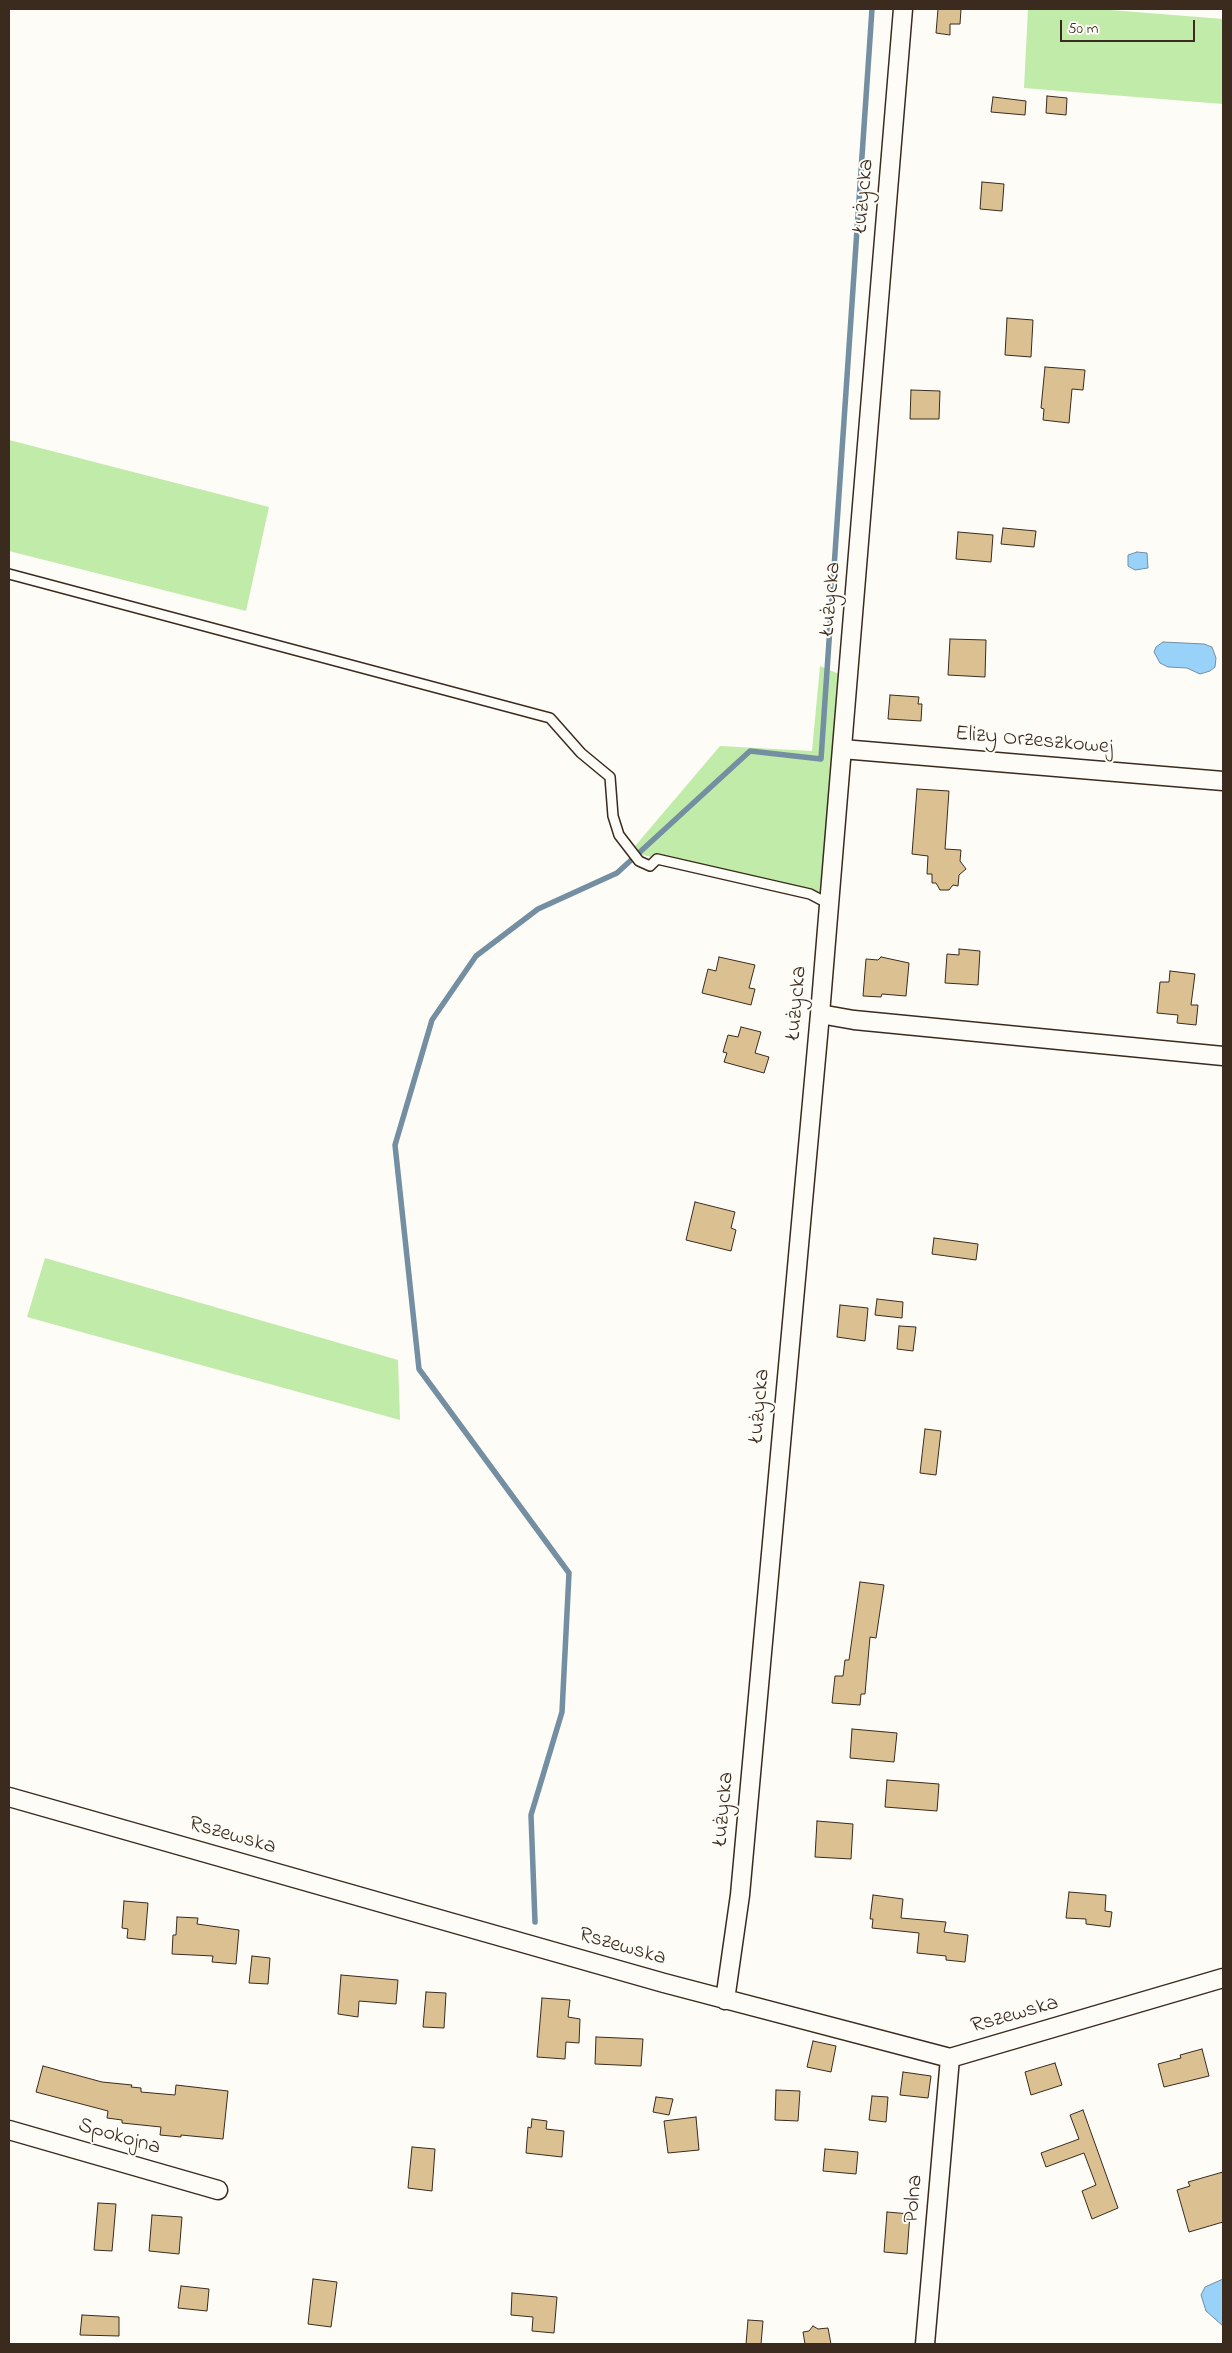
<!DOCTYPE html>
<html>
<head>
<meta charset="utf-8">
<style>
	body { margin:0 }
	#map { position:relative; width:1232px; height:2353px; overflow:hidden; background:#fdfcf7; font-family:"Indie Flower",sans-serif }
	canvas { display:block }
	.frame { position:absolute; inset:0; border:10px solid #3b2a1e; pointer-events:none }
	.scale { position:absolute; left:1060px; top:20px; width:135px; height:22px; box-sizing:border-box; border:2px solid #3b2a1e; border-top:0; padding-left:6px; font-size:15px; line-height:18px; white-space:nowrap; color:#3b2a1e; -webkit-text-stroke:4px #fdfcf7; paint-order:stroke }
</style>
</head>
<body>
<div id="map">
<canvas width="1232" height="2353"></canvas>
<div class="frame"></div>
<div class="scale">50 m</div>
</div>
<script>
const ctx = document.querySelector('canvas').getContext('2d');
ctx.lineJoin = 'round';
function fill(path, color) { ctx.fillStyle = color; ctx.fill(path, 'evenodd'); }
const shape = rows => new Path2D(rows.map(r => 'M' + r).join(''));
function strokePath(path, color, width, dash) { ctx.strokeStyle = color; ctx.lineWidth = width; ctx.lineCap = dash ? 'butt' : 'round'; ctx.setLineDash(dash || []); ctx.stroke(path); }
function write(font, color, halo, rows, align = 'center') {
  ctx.font = font + ' "Indie Flower",sans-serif'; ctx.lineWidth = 4; ctx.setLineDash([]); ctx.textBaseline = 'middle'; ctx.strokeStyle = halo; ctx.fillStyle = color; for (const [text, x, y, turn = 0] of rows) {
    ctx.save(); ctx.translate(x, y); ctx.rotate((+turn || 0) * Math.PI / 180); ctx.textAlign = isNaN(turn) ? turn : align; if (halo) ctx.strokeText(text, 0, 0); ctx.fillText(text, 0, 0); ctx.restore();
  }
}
fill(shape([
	[1028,9,1098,9,1223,19,1223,104,1024,88],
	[9,440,269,507,246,611,9,551],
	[820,666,839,674,822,897,630,852,720,746,812,751],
	[45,1258,398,1360,400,1420,27,1317]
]), '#c1eba8');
const water = shape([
	[1137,552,1147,553,1148,568,1135,570,1128,566,1128,555,1137,552],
	[1163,642,1204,644,1212,647,1216,658,1215,667,1210,671,1200,674,1187,668,1168,667,1160,663,1154,652,1156,647,1163,642],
	[1223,2279,1223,2326,1206,2311,1201,2295,1205,2287,1223,2279]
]);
fill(water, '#98d2f8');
strokePath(water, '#738fa1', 1);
strokePath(shape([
	[535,1922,531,1815,562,1712,569,1573,419,1369,395,1145,432,1020,476,956,538,909,617,873,750,751,821,759,872,9]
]), '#738fa1', 5.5);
const building = shape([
	[938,9,961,9,960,24,950,24,950,35,936,33,938,9],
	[1047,96,1067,98,1066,115,1046,113,1047,96],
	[993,97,1026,101,1025,115,991,112,993,97],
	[982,182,1004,184,1002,211,980,209,982,182],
	[1007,318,1033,320,1031,357,1005,355,1007,318],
	[1045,367,1085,370,1083,390,1072,389,1069,423,1043,420,1044,409,1041,408,1045,367],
	[911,390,940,391,939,419,910,419,911,390],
	[1003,528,1036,531,1034,547,1001,544,1003,528],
	[958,532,993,535,991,562,956,559,958,532],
	[950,639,986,640,985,677,948,675,950,639],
	[890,695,919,697,918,704,922,704,921,721,888,719,890,695],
	[917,789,949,791,945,849,961,850,960,861,966,869,959,875,958,886,953,885,949,890,940,890,936,883,932,883,932,874,927,874,928,856,912,854,917,789],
	[959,949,980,951,978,985,945,983,947,954,959,955,959,949],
	[719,957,755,965,749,988,755,989,751,1005,702,993,708,969,716,971,719,957],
	[881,957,909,963,906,996,882,994,881,997,863,996,866,959,878,960,881,957],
	[1170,971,1195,974,1191,1005,1198,1005,1196,1025,1177,1023,1178,1015,1157,1013,1160,982,1169,982,1170,971],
	[741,1027,761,1032,755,1053,769,1057,764,1073,724,1062,727,1053,723,1052,728,1035,738,1037,741,1027],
	[695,1202,735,1212,731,1228,736,1230,731,1251,686,1240,695,1202],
	[934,1238,978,1244,976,1260,932,1254,934,1238],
	[877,1299,903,1302,902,1318,875,1315,877,1299],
	[840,1305,868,1308,865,1341,837,1337,840,1305],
	[899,1326,916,1327,913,1351,897,1349,899,1326],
	[925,1429,941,1431,936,1475,920,1473,925,1429],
	[860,1582,884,1585,876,1638,870,1637,865,1694,861,1694,860,1705,832,1703,835,1676,843,1676,845,1660,849,1660,860,1582],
	[852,1729,897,1733,894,1762,850,1758,852,1729],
	[887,1780,939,1784,937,1811,885,1807,887,1780],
	[817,1821,853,1824,851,1859,815,1857,817,1821],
	[1069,1892,1106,1895,1105,1911,1112,1912,1110,1927,1086,1924,1086,1919,1066,1918,1069,1892],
	[873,1895,903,1899,901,1918,946,1922,944,1932,968,1935,965,1962,946,1960,946,1956,917,1953,919,1933,872,1928,873,1919,870,1919,873,1895],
	[124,1901,148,1903,145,1940,127,1938,128,1929,122,1928,124,1901],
	[177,1917,198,1918,197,1924,239,1930,236,1964,212,1962,213,1956,172,1954,173,1935,176,1935,177,1917],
	[252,1956,270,1958,268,1984,249,1983,252,1956],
	[341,1975,398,1980,396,2004,359,2001,358,2017,338,2014,341,1975],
	[426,1992,446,1993,444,2028,423,2027,426,1992],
	[542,1998,570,2000,568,2017,580,2019,579,2043,566,2042,565,2059,537,2057,542,1998],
	[596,2037,643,2039,641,2066,595,2064,596,2037],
	[813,2041,836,2046,831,2072,807,2067,813,2041],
	[1202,2049,1209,2076,1164,2087,1158,2064,1181,2058,1180,2055,1202,2049],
	[1055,2063,1062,2085,1031,2095,1025,2072,1055,2063],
	[43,2066,102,2082,132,2085,131,2087,141,2088,141,2092,175,2095,176,2085,228,2091,223,2139,181,2135,181,2137,160,2135,161,2127,122,2123,122,2120,107,2118,108,2111,36,2092,43,2066],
	[903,2072,931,2076,928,2098,900,2095,903,2072],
	[776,2090,800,2091,798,2121,775,2120,776,2090],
	[872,2096,888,2097,886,2122,869,2120,872,2096],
	[656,2097,673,2099,669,2115,653,2112,656,2097],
	[1083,2110,1118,2208,1092,2219,1082,2191,1096,2185,1084,2153,1046,2167,1041,2153,1079,2139,1070,2115,1083,2110],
	[696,2117,699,2150,668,2153,664,2121,696,2117],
	[532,2119,547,2121,546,2129,564,2131,562,2157,526,2153,528,2127,531,2128,532,2119],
	[412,2147,435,2149,432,2191,408,2188,412,2147],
	[825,2149,858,2152,856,2174,823,2171,825,2149],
	[1223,2172,1223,2222,1189,2232,1177,2190,1190,2186,1188,2182,1223,2172],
	[98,2203,116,2204,112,2251,94,2250,98,2203],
	[887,2212,910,2214,907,2254,884,2252,887,2212],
	[152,2215,182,2217,179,2254,149,2251,152,2215],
	[313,2279,337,2282,331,2327,308,2324,313,2279],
	[181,2286,209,2289,207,2311,178,2308,181,2286],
	[512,2293,557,2297,554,2333,532,2331,533,2317,511,2315,512,2293],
	[82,2315,119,2317,119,2336,80,2335,82,2315],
	[748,2320,763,2321,761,2344,746,2344,748,2320],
	[813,2326,818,2329,828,2328,831,2344,805,2344,803,2332,809,2331,813,2326]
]);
fill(building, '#dbc191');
strokePath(building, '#3b2a1e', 1);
const service = shape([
	[9,574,550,718,581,753,610,777,613,816,619,835,639,861,650,866,657,859,810,894,829,904]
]);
const minor = shape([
	[842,749,1223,781],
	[820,1014,854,1020,1223,1056],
	[9,1797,664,1983,950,2058,1223,1978],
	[725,2000,740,1895,820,1014,903,9],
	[9,2130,218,2190],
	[925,2344,950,2058]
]);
strokePath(service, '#3b2a1e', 12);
strokePath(minor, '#3b2a1e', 21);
strokePath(service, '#fdfcf7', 9);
strokePath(minor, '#fdfcf7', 18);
write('22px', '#3b2a1e', '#fdfcf7', [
	["Łużycka",865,196,-85],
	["Łużycka",832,599,-85],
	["Elizy Orzeszkowej",1034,742,5],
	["Łużycka",798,1003,-85],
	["Łużycka",761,1406,-85],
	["Łużycka",725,1809,-85],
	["Rszewska",232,1837,16],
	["Rszewska",622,1948,16],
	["Rszewska",1015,2016,-16],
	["Spokojna",119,2138,16],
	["Polna",915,2199,-85]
]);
</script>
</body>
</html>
